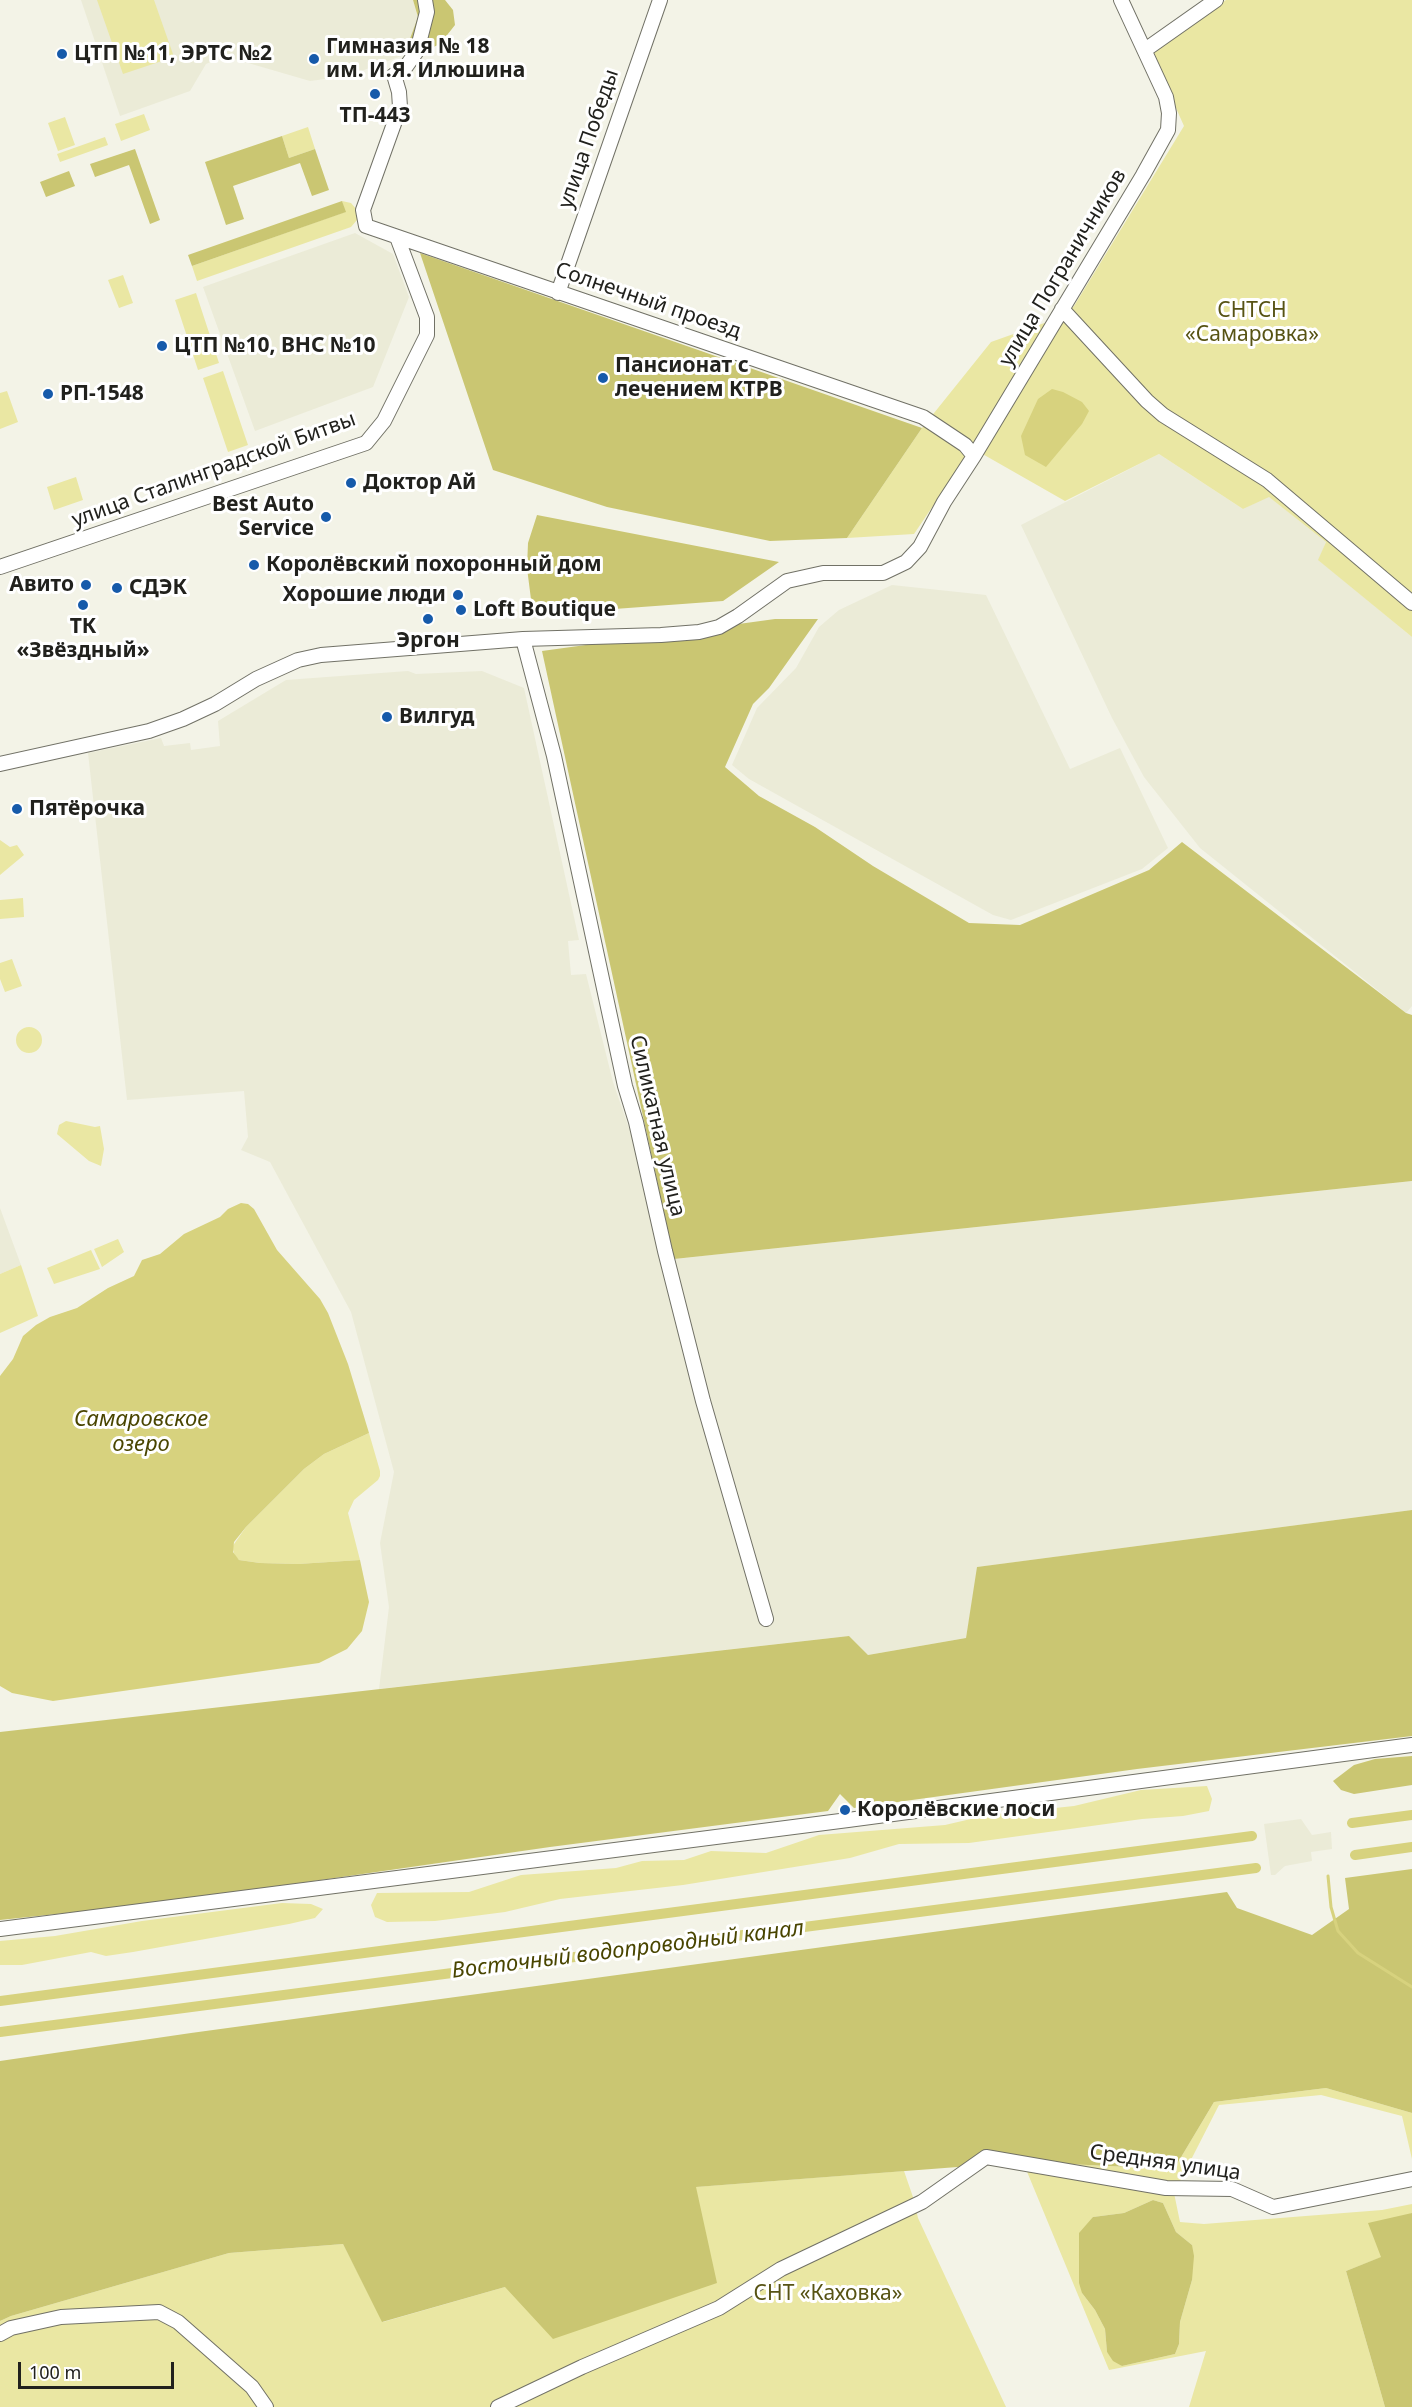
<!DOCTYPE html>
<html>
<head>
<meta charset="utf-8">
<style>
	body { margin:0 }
	#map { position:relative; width:1412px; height:2407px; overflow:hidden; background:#f3f3e7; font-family:"Noto Sans",sans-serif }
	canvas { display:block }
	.scale { position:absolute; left:18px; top:2362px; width:156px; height:27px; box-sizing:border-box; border:3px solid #21211d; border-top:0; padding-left:8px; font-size:18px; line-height:21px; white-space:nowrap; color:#21211d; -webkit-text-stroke:4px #fff; paint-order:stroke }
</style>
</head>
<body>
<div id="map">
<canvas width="1412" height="2407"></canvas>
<div class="scale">100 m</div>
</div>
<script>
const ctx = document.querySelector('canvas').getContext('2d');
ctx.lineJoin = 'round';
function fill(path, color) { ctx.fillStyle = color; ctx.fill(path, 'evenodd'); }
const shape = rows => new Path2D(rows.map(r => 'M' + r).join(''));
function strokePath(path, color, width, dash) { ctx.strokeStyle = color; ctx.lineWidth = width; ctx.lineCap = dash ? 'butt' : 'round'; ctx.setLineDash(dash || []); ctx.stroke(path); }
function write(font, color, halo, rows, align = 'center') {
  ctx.font = font + ' "Noto Sans",sans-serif'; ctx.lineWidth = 6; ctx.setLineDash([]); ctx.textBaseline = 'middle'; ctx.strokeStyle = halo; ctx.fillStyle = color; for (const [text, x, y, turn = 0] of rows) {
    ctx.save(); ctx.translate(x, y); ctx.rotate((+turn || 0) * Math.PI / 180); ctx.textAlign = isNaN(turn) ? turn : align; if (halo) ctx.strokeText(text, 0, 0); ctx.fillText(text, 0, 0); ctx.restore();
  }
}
fill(shape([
	[81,0,413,0,418,17,404,55,348,76,310,81,224,56,206,64,190,91,120,116],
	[355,233,393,254,409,297,373,387,255,431,203,287],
	[1159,454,1243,509,1268,496,1326,542,1319,560,1412,637,1412,1006,1406,1013,1200,848,1144,777,1112,718,1021,525],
	[892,585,986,595,1070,769,1120,748,1168,848,1142,869,1011,920,993,915,749,779,732,765,757,708,796,668,819,627,839,610],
	[408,671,416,674,482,671,524,688,579,940,568,941,571,975,586,974,613,1082,674,1259,1412,1181,1412,1510,978,1567,966,1638,868,1655,849,1636,379,1689,389,1607,380,1543,394,1472,351,1312,270,1162,241,1150,248,1137,244,1091,127,1100,88,753,161,738,164,746,190,743,191,750,220,746,218,721,286,680],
	[0,1208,21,1265,0,1274],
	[1301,1819,1312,1835,1331,1832,1332,1849,1311,1852,1312,1861,1285,1866,1275,1875,1271,1875,1264,1824]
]), '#ebebd7');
fill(shape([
	[97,0,154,0,174,57,123,74],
	[1226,0,1412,0,1412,637,1318,560,1326,542,1269,497,1243,509,1159,454,1065,501,972,448,914,534,847,538,922,428,991,342,1064,316,1074,306,1184,126,1151,52],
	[144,114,150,130,121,141,115,124],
	[65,117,75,145,58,151,48,123],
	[308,127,315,149,289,158,282,136],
	[105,137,108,145,60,162,57,154],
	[342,201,351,203,357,210,357,220,351,227,197,281,192,266,345,212],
	[123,275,133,303,119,308,108,280],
	[196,293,219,363,198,370,175,300],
	[223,371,248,445,228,452,203,378],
	[7,391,18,422,0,429,0,393],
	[76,477,83,500,54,510,47,487],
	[0,840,10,847,17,845,24,855,0,875],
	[23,898,24,917,0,919,0,900],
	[12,959,22,986,5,992,0,979,0,963],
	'16 1040a13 13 0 1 1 26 0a13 13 0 1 1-26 0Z',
	[66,1121,95,1127,100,1126,104,1149,101,1166,89,1161,57,1134,59,1125],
	[118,1239,124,1252,102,1267,94,1249],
	[91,1250,100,1269,54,1284,47,1268],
	[21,1265,38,1316,0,1333,0,1274],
	[369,1433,380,1471,380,1476,378,1480,354,1500,348,1513,360,1560,298,1564,260,1563,239,1560,235,1556,232,1547,246,1527,304,1469,324,1454],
	[1207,1786,1212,1799,1209,1811,1183,1816,1142,1819,969,1843,899,1844,850,1858,683,1885,560,1899,505,1912,435,1921,387,1922,375,1917,371,1905,377,1893,469,1892,521,1875,616,1868,642,1861,684,1860,711,1851,766,1853,819,1835,945,1825,988,1815,1074,1806,1141,1790],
	[282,1903,311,1904,323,1909,315,1918,289,1924,133,1952,106,1956,91,1952,22,1965,0,1965,0,1941,55,1936,142,1921],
	[1326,2088,1412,2113,1412,2159,1402,2116,1321,2095,1219,2105,1174,2193,1180,2222,1204,2224,1382,2210,1412,2204,1412,2213,1403,2217,1382,2257,1346,2271,1385,2407,1189,2407,1206,2351,1109,2370,1023,2162,1174,2169,1214,2102],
	[1153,2200,1163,2203,1176,2232,1192,2245,1192,2280,1180,2322,1179,2344,1175,2354,1122,2366,1107,2352,1105,2329,1095,2310,1082,2293,1093,2217,1124,2213],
	[904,2171,914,2200,918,2218,1006,2407,0,2407,0,2321,11,2316,229,2253,343,2244,383,2322,505,2287,695,2187]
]), '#eae7a3');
fill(shape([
	[413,0,445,0,453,10,455,25,440,44,425,51,408,44,418,17],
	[282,136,289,158,315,149,329,190,312,196,300,163,233,186,244,219,226,225,205,162],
	[135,149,160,220,150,224,129,165,95,177,90,164],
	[69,171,75,186,46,197,40,182],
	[342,201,346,212,192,266,188,255],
	[420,253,922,428,847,538,770,541,607,507,493,470],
	[537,515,779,562,723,601,533,615,527,568,528,543],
	[775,619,818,619,769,688,753,704,725,767,759,796,815,827,873,866,969,923,1020,925,1149,870,1182,842,1406,1013,1412,1015,1412,1181,674,1259,542,651],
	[1412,1510,1412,1736,1137,1769,854,1808,840,1794,828,1811,550,1847,161,1903,0,1920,0,1732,849,1636,868,1655,966,1638,977,1567],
	[1412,1756,1412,1785,1354,1794,1341,1790,1333,1781,1354,1765,1375,1759],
	[1412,1869,1412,2113,1326,2088,1214,2102,1174,2169,1023,2162,696,2187,717,2283,553,2339,505,2287,382,2322,343,2244,229,2253,11,2316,0,2321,0,2061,191,2033,1227,1892,1237,1908,1312,1935,1349,1909,1345,1878],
	[1153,2200,1163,2203,1176,2232,1192,2245,1194,2256,1192,2280,1180,2322,1179,2344,1175,2354,1122,2366,1113,2361,1107,2352,1105,2329,1095,2310,1082,2293,1079,2283,1079,2233,1093,2217,1124,2213],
	[1412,2213,1412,2407,1385,2407,1346,2271,1381,2257,1368,2223]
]), '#cac672');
fill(shape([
	[1052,389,1063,392,1082,402,1089,411,1082,424,1046,467,1025,455,1021,436,1038,399],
	[241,1203,248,1204,254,1209,277,1250,320,1299,328,1313,348,1364,369,1433,324,1454,304,1469,246,1527,234,1542,233,1552,239,1560,260,1563,298,1564,360,1560,369,1602,362,1631,347,1649,319,1663,53,1701,12,1693,0,1686,0,1376,13,1359,23,1336,36,1325,50,1317,77,1308,108,1288,134,1276,142,1260,160,1254,184,1234,220,1217,228,1209]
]), '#d7d27e');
strokePath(shape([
	[1328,1876,1331,1907,1338,1931,1358,1953,1412,1987]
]), '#d7d27e', 3);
strokePath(shape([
	[1352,1823,1412,1815],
	[1355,1855,1412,1847],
	[0,2001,1252,1836],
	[0,2032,1256,1868]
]), '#d7d27e', 10);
const minor = shape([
	[425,0,427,12,417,51,405,68,394,75,399,92,400,107,363,210,366,226,923,417,965,445,974,456],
	[1145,50,1216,0],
	[558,293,660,0],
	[1062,309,1147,401,1163,415,1267,480,1412,603],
	[0,567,366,443,384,421,427,335,427,317,397,237],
	[523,639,554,756,625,1086,636,1122,665,1251,703,1401,766,1619],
	[0,764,149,731,183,719,215,704,256,679,298,660,321,655,523,639,661,635,699,632,719,627,738,616,787,581,823,573,883,573,906,562,920,547,944,502,974,456,1143,175,1168,130,1169,113,1166,97,1121,0],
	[0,1929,848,1820,1412,1745],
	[0,2334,11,2328,61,2317,159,2312,178,2322,252,2387,266,2407],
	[498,2407,582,2367,719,2308,781,2269,922,2202,986,2157,1166,2188,1232,2189,1273,2207,1412,2179]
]);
strokePath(minor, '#717166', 16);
strokePath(minor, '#fff', 14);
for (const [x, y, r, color] of [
	[62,54,6,"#165aaa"],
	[314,59,6,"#165aaa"],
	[375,94,6,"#165aaa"],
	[162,346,6,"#165aaa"],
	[603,378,6,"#165aaa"],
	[48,394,6,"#165aaa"],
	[351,483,6,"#165aaa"],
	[326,517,6,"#165aaa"],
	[254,565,6,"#165aaa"],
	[86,585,6,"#165aaa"],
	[117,588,6,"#165aaa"],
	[458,595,6,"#165aaa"],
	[83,605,6,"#165aaa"],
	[461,610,6,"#165aaa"],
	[428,619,6,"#165aaa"],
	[387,717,6,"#165aaa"],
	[17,809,6,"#165aaa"],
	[845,1810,6,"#165aaa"]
]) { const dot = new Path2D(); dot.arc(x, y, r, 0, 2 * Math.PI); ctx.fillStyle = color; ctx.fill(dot); strokePath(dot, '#fff', 2); }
write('bold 21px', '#21211d', '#fff', [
	["Гимназия № 18",326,47],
	["им. И.Я. Илюшина",326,71],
	["ЦТП №11, ЭРТС №2",74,54],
	["ТП-443",375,116,"center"],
	["ЦТП №10, ВНС №10",174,346],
	["Пансионат с",615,366],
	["лечением КТРВ",615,390],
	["РП-1548",60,394],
	["Доктор Ай",363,483],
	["Best Auto",314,505,"right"],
	["Service",314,529,"right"],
	["Королёвский похоронный дом",266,565],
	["Авито",74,585,"right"],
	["СДЭК",129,588],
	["Хорошие люди",446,595,"right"],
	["Loft Boutique",473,610],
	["ТК",83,627,"center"],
	["«Звёздный»",83,651,"center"],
	["Эргон",428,641,"center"],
	["Вилгуд",399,717],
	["Пятёрочка",29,809],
	["Королёвские лоси",857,1810]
], 'left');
write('21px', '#21211d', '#fff', [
	["улица Победы",589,139,-71],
	["улица Пограничников",1063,268,-59],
	["Солнечный проезд",648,301,19],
	["улица Сталинградской Битвы",214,470,-20],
	["Силикатная улица",657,1126,77],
	["Средняя улица",1165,2163,8]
]);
write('21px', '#575314', '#fff', [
	["СНТСН",1252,311],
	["«Самаровка»",1252,335],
	["СНТ «Каховка»",828,2294]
]);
write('italic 22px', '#494500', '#fff', [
	["Самаровское",141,1420],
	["озеро",141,1445],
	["Восточный водопроводный канал",628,1950,-7]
]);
</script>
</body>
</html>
